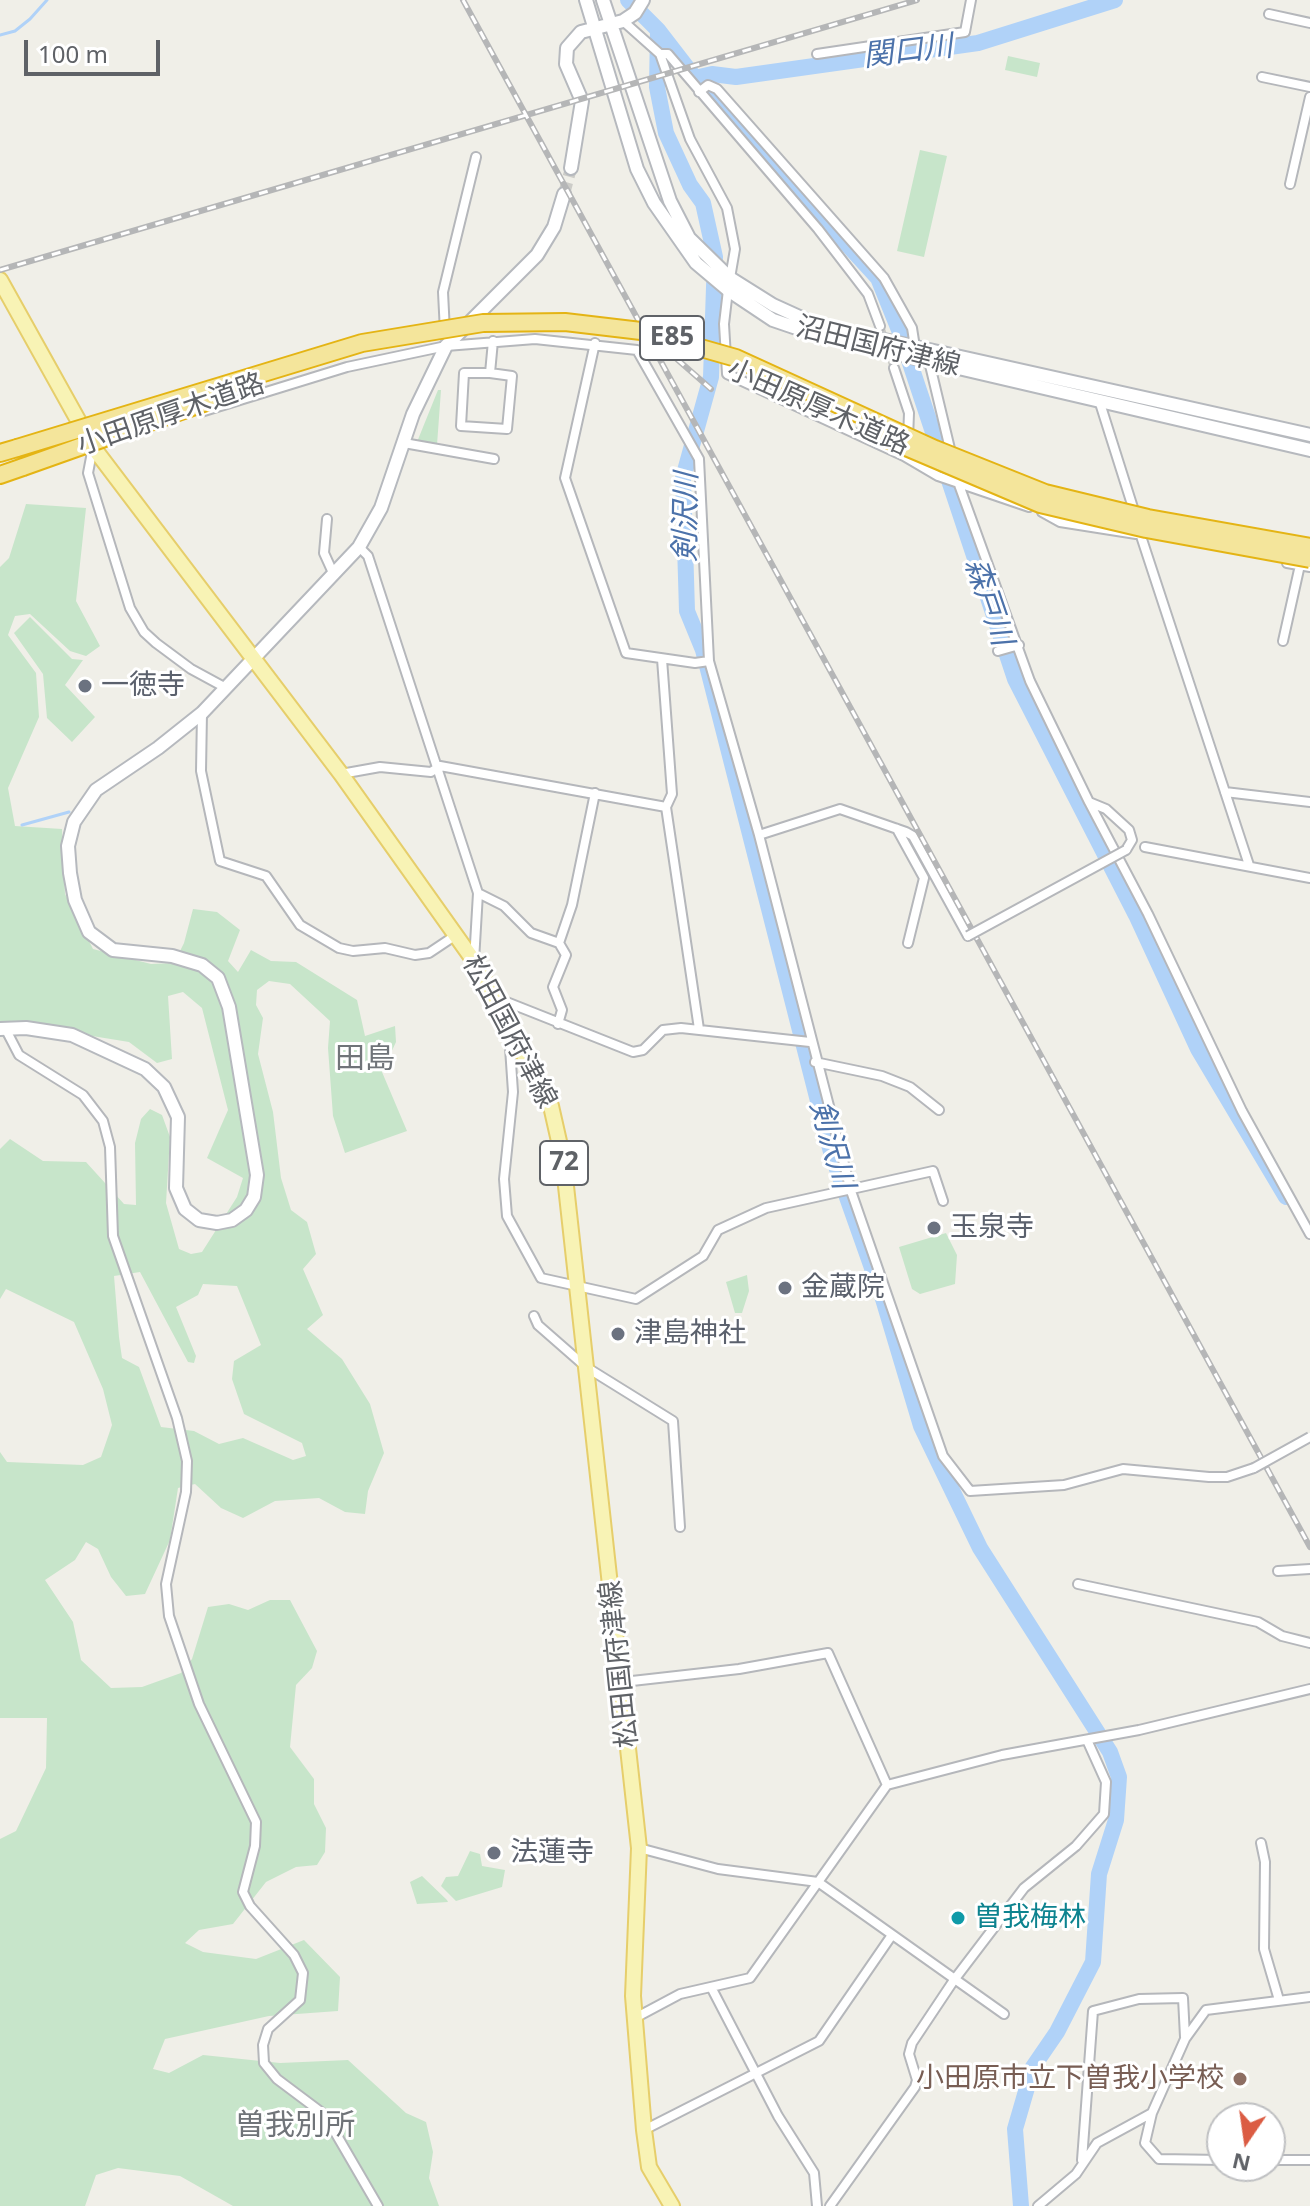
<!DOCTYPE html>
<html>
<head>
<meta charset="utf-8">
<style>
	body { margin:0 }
	#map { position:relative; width:1310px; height:2206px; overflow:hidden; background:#f0efe8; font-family:"Noto Sans",sans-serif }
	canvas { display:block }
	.north { position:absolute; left:1206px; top:2102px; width:80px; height:80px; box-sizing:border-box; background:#fff; border:2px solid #bfc0c2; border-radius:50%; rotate:193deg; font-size:22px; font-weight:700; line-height:32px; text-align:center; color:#5f6267 }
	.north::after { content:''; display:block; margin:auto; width:28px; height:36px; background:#db5c43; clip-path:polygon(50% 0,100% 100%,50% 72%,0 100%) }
	.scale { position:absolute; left:24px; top:40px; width:136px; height:36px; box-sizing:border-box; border:4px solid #5f6267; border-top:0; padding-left:10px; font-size:24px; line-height:28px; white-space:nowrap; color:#5f6267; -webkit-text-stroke:6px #fff; paint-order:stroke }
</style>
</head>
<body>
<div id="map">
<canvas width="1310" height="2206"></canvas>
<div class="north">N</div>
<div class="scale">100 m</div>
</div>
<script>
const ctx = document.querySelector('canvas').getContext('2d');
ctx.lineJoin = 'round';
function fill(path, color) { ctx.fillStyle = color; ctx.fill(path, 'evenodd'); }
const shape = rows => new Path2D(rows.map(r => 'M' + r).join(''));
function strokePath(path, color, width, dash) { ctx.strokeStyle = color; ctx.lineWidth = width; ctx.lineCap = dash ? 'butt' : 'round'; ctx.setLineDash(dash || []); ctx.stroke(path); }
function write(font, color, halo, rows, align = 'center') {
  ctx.font = font + ' "Noto Sans","Noto Sans JP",sans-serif'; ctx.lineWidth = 6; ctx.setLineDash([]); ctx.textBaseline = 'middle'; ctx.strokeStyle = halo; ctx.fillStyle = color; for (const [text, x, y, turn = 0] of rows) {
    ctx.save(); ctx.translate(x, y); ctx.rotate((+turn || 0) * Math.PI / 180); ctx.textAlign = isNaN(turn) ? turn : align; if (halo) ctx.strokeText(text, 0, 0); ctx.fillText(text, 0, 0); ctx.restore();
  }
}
fill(shape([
	[1008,56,1040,63,1037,77,1005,70],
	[920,150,947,156,924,257,897,251],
	[438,390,441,390,437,445,417,442],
	[26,504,86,508,76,601,100,646,86,656,70,651,30,614,15,616,8,635,36,673,39,717,8,788,15,826,62,829,65,894,93,949,151,964,174,963,184,943,193,909,217,912,240,930,228,961,238,972,251,950,271,961,296,962,357,1000,365,1036,395,1026,396,1042,382,1072,407,1131,345,1153,333,1116,328,1048,330,1021,290,984,269,981,257,990,256,1005,263,1018,258,1054,273,1112,281,1178,291,1210,307,1222,316,1254,303,1269,323,1315,307,1329,342,1359,370,1404,384,1453,368,1491,365,1514,345,1512,319,1498,275,1501,243,1518,221,1508,195,1484,178,1488,170,1540,145,1594,126,1596,111,1577,98,1549,86,1542,75,1560,45,1580,73,1622,81,1660,111,1688,142,1687,181,1673,192,1659,208,1607,229,1604,248,1610,270,1600,290,1600,317,1651,312,1668,296,1685,290,1747,314,1779,314,1804,326,1828,325,1852,317,1865,296,1867,266,1882,233,1924,199,1930,185,1943,203,1952,256,1959,304,1940,340,1977,338,2011,269,2016,165,2039,153,2069,169,2073,203,2055,280,2063,348,2060,406,2113,426,2122,433,2152,429,2178,439,2206,233,2206,180,2176,118,2168,96,2175,85,2206,0,2206,0,1839,16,1831,46,1768,47,1718,0,1718,0,1452,7,1462,83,1465,101,1457,112,1425,103,1389,74,1322,6,1289,0,1299,0,1149,10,1139,43,1161,86,1162,124,1204,136,1205,135,1143,141,1119,150,1109,162,1115,170,1137,166,1203,179,1249,191,1254,202,1252,237,1197,243,1178,207,1158,228,1110,202,1008,183,992,168,996,172,1059,157,1063,129,1042,0,1021,0,567,9,558],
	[140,1272,188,1362,194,1363,196,1356,176,1307,198,1295,203,1284,237,1286,261,1345,234,1361,232,1379,244,1414,302,1443,306,1456,293,1460,243,1438,219,1444,194,1431,161,1427,139,1367,122,1358,119,1337,114,1276],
	[30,617,72,659,83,660,65,685,95,717,72,742,47,718,43,674,14,633],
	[946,1233,957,1255,955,1284,920,1294,912,1289,899,1247],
	[747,1275,749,1291,742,1313,735,1313,726,1282],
	[470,1851,480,1854,482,1866,505,1870,502,1887,456,1901,441,1886,446,1877,458,1876],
	[422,1876,447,1900,448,1902,417,1904,410,1882]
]), '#c7e5ca');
strokePath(shape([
	[0,35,15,31,30,19,47,0],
	[22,825,69,812]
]), '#b0d2f8', 3);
strokePath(shape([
	[628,0,658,30,695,78,878,278,899,330,1015,679,1136,915,1198,1049,1286,1197],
	[658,30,657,87,666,133,690,185,703,203,715,257,711,377,683,478,687,611,703,650,831,1152,883,1299,921,1426,980,1548,1110,1752,1119,1777,1116,1820,1099,1874,1093,1962,1057,2032,1033,2067,1015,2129,1021,2206],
	[695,78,712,74,736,77,978,43,1115,0]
]), '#b0d2f8', 16);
strokePath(shape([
	[880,326,894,368]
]), '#ccccc8', 8, [8, 4]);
strokePath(shape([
	[564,194,571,168]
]), '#ccccc8', 12, [12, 6]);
const street = shape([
	[1269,14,1310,23],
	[623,21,660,54,690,139,727,208,735,249,730,278],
	[660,54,668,54,818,229,868,294,880,326],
	[817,54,965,32,971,0],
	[1262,77,1310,87],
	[699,92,708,85,717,89,884,278,912,328,915,347],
	[1290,184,1310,97],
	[728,290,724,324,727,374,904,456,938,476,1029,507],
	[445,332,443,292,476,157],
	[595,343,565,478,626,653,695,663,709,661],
	[929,361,951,453],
	[894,368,909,413,908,439],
	[490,373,464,373,461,426,507,429,512,376,490,373,493,341],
	[1099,400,1135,514],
	[201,412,347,367,446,346,535,339,637,350,699,459,709,661,759,835,851,1191,943,1456,970,1491,1064,1485,1123,1469,1209,1477,1227,1477,1254,1468],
	[404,443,494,459],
	[93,447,88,473,130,608,144,632,156,643,191,669,226,688],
	[958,482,1030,681,1089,802,1106,809,1129,830,1132,840,1126,850],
	[1042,512,1060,522,1136,534],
	[327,519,324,553,334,575],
	[1138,527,1249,865],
	[359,547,368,556,478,893,474,961],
	[1287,563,1310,567],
	[1283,641,1300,565],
	[998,651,1019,645],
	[662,659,672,794,666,807,699,1029],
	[202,713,201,771,220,861,266,876,300,925,339,948,353,951,385,948,415,955,429,953,456,935],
	[341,774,380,767,431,772,440,766,666,807],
	[1225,792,1310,802],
	[1089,802,1148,914,1242,1111,1310,1234],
	[897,829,924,878,908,943],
	[759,835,840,809,906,832,913,836,968,936],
	[1145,847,1310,878],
	[478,893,504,906,531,933,559,943],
	[494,997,633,1052,643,1050,663,1030,681,1028,810,1042],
	[558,1024,562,1010,553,987,566,955,559,943,572,905,595,793],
	[5,1028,19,1055,83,1095,103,1121,110,1147,113,1236,177,1418,187,1461,186,1492,166,1584,169,1616,199,1704,256,1822,255,1846,243,1892,250,1906,294,1955,303,1973,300,2000,268,2029,263,2045,264,2063,277,2079,325,2115,378,2206],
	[509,1033,513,1092,504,1179,507,1216,541,1278,636,1299,703,1256,718,1230,766,1208,933,1171,943,1201],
	[815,1062,882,1076,910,1087,939,1110],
	[534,1316,538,1325,586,1367,673,1421,680,1527],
	[1278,1571,1310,1569],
	[1078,1584,1258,1622,1282,1636,1310,1643],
	[623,1682,739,1669,828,1653,887,1785],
	[887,1785,1002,1755,1139,1730,1310,1689],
	[1261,1843,1265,1862,1264,1949,1279,2000],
	[639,1848,718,1869,818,1882,1004,2014],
	[711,1987,778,2116,814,2173,817,2206],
	[635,2018,680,1994,750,1978,887,1785],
	[1152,2113,1145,2143,1159,2159,1222,2160],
	[644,2130,819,2041,892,1935],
	[1082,2160,1093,2011,1139,1999,1183,1998,1185,2037],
	[1270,2160,1310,2160],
	[830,2206,915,2087,917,2080,909,2054,912,2043,954,1980,1024,1888,1076,1846,1104,1814,1106,1782,1087,1740],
	[1038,2206,1076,2174,1097,2143,1152,2113,1185,2039,1206,2010,1310,1997]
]);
const secondary = shape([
	[586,0,637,169,654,203,696,263,728,290,773,320,817,335,1310,450],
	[603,0,670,201,689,238,730,278,773,305,817,325,1310,435],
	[571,168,582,101,566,64,567,48,581,32,623,21,635,13,643,0],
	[0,1029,26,1028,72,1035,145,1069,164,1087,178,1117,176,1188,185,1209,199,1220,217,1223,232,1220,246,1210,254,1197,257,1175,229,1007,218,978,202,965,172,956,113,950,89,932,75,900,70,873,68,846,74,822,96,790,158,748,202,713,359,547,381,508,413,414,446,346,537,255,554,227,564,194]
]);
const primary = shape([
	[0,280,93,447,341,774,474,961,551,1106,563,1159,639,1848,633,1996,644,2130,649,2167,672,2206]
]);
const highway = shape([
	[0,453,17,448],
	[0,475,23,467]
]);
strokePath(street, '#b5b7bb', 12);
strokePath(secondary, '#b6b9be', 16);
strokePath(primary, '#e6ce6b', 18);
strokePath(highway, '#e4b414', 20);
strokePath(street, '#fff', 8);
strokePath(secondary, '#fff', 12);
strokePath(primary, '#f8f3b5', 14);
strokePath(highway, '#f4e59b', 16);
const rail = shape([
	[463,0,1310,1547],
	[0,270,917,0],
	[654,332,670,353,711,389]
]);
strokePath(rail, '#b5b6b7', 6);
strokePath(rail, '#fff', 3, [9]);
const streetBridge = shape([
	[968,936,1126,850],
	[1254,1468,1310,1437]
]);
const highwayBridge = shape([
	[887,439,1040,504,1146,529,1310,559],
	[17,448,362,343,483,323,565,322,641,331,736,358,935,449,1045,493,1148,518,1310,547],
	[23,467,209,401]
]);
strokePath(streetBridge, '#b5b7bb', 12, []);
strokePath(highwayBridge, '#e4b414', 20, []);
strokePath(streetBridge, '#fff', 8);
strokePath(highwayBridge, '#f4e59b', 16);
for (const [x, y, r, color] of [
	[85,686,8,"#6b7280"],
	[934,1228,8,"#6b7280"],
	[785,1288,8,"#6b7280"],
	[618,1334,8,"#6b7280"],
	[494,1853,8,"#6b7280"],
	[958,1918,8,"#0f9aa8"],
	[1240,2079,8,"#8d6e63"]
]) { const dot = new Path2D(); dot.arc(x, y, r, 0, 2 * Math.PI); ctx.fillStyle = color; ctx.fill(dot); strokePath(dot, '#fff', 3); }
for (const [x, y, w] of [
	[672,338,64],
	[564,1163,48]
]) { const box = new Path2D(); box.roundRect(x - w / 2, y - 22, w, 44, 6); ctx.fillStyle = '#fff'; ctx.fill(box); strokePath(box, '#5f6267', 2); }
write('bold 26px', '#5f6267', null, [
	["E85",672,338],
	["72",564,1163]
]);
write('28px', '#5f6267', '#fff', [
	["沼田国府津線",878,347,14],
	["小田原厚木道路",818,408,24],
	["小田原厚木道路",171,415,-19],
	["松田国府津線",509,1032,62],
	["松田国府津線",620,1664,-96]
]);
write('28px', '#5b616d', '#fff', [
	["一徳寺",101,686],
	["玉泉寺",950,1228],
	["金蔵院",801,1288],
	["津島神社",634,1334],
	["法蓮寺",510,1853]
], 'left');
write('28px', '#0d838f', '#fff', [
	["曽我梅林",974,1918]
], 'left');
write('28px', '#785e54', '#fff', [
	["小田原市立下曽我小学校",1224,2079]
], 'right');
write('italic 30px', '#4c72aa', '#fff', [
	["関口川",908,52,-7],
	["剣沢川",687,517,-89],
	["森戸川",988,602,71],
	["剣沢川",831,1145,74]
]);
write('30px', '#707479', '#fff', [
	["田島",365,1059],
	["曽我別所",295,2126]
]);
</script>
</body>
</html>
